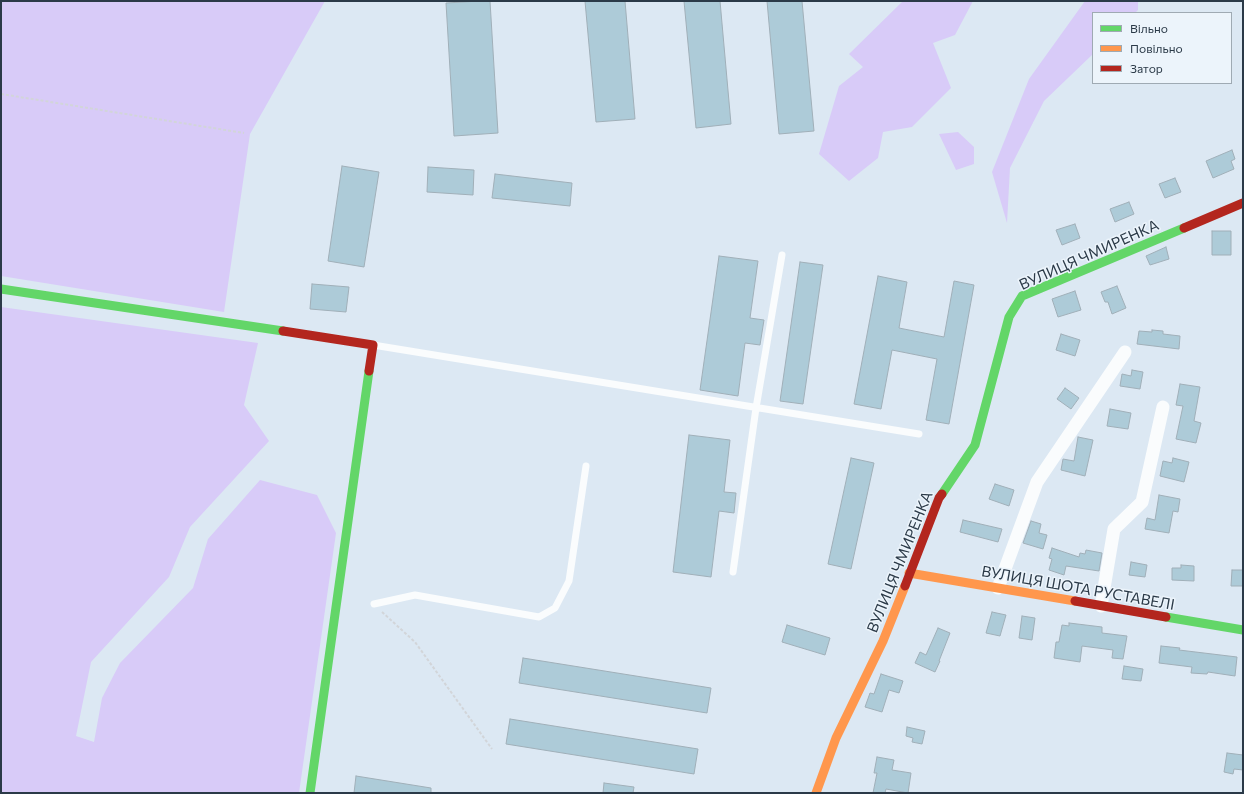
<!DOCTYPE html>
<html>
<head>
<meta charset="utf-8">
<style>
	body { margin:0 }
	#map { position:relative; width:1244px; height:794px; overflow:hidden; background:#dce8f3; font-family:Commissioner,sans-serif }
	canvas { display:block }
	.frame { position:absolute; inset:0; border:2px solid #2b3a48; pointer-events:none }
	.legend { position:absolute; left:1092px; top:12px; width:140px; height:72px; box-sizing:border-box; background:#ecf4fb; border:1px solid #9faab3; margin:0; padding:5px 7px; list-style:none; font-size:12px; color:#2b3a48 }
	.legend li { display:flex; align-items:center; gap:8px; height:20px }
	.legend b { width:20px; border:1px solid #9faab3 }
</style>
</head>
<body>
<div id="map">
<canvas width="1244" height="794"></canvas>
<div class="frame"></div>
<ul class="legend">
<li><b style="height:5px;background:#63d668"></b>Вільно</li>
<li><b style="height:5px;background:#ff974d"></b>Повільно</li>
<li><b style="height:5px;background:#b3261e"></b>Затор</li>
</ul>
</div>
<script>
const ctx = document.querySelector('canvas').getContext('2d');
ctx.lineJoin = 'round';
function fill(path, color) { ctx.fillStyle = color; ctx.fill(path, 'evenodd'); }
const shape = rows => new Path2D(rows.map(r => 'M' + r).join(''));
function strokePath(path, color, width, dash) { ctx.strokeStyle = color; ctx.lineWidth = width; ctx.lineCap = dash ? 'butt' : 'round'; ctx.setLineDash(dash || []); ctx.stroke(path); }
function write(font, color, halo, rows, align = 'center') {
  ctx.font = font + ' Commissioner,sans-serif'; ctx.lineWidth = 3; ctx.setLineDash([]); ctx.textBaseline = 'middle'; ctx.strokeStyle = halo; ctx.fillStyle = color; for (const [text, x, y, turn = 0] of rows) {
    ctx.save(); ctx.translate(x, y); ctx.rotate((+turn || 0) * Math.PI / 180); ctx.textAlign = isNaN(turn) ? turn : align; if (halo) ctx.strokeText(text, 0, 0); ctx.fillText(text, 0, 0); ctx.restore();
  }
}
fill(shape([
	[1,1,325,1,250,134,224,312,1,276],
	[903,1,973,1,955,35,933,43,951,88,912,127,883,132,878,158,849,181,819,154,839,86,863,67,849,54],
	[1085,1,1138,1,1138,10,1135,13,1093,13,1093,54,1044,101,1010,168,1007,223,992,172,1029,79],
	[958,132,974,147,974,164,956,170,939,134],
	[1,307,258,343,244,405,269,441,190,527,169,577,91,662,76,736,94,742,102,698,120,663,193,588,208,539,260,480,317,495,336,533,299,793,1,793]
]), '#d8cbf8');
const building = shape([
	[480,1,490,1,498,133,454,136,446,3,480,1],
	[585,1,625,1,635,119,596,122,585,1],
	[684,1,720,1,731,124,696,128,684,1],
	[767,1,802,1,814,131,779,134,767,1],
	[1232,150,1235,159,1231,161,1234,169,1213,178,1206,161,1232,150],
	[342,166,379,172,364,267,328,261,342,166],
	[428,167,474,170,473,195,427,192,428,167],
	[495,174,572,183,570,206,492,198,495,174],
	[1175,178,1181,192,1165,198,1159,184,1175,178],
	[1129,202,1134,214,1115,222,1110,209,1129,202],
	[1075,224,1080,238,1062,245,1056,230,1075,224],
	[1212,231,1231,231,1231,255,1212,255,1212,231],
	[1166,247,1169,259,1150,265,1146,256,1166,247],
	[719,256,758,261,750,318,764,320,760,345,745,343,738,396,700,390,719,256],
	[800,262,823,265,803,404,780,401,800,262],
	[878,276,907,282,899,328,944,337,954,281,974,285,949,424,926,420,937,359,892,350,881,409,854,404,878,276],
	[312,284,349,287,346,312,310,309,312,284],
	[1117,286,1126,308,1112,314,1108,302,1105,302,1101,292,1117,286],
	[1075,291,1081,310,1058,317,1052,299,1075,291],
	[1152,330,1163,331,1163,334,1180,336,1179,349,1137,344,1139,331,1152,332,1152,330],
	[1061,334,1080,340,1075,356,1056,350,1061,334],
	[1132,370,1143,372,1140,389,1120,386,1122,374,1131,376,1132,370],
	[1180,384,1200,387,1194,421,1201,423,1196,443,1176,439,1183,406,1176,405,1180,384],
	[1065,388,1079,398,1071,409,1057,399,1065,388],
	[1110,409,1131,413,1128,429,1107,426,1110,409],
	[689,435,730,440,724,492,736,493,734,513,719,511,711,577,673,572,689,435],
	[1078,437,1093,440,1085,476,1061,470,1063,459,1074,461,1078,437],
	[851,458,874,463,851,569,828,564,851,458],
	[1173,458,1189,462,1184,482,1160,476,1163,461,1172,463,1173,458],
	[995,484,1014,490,1009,506,989,499,995,484],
	[1159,495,1180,499,1178,512,1173,511,1169,533,1145,529,1147,518,1155,520,1159,495],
	[963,520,1002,529,998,542,960,532,963,520],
	[1031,521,1041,524,1039,533,1047,535,1043,549,1023,543,1031,521],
	[1052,548,1079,557,1080,553,1085,554,1086,550,1102,553,1099,571,1066,566,1064,575,1049,570,1052,559,1049,558,1052,548],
	[1131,562,1147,565,1145,577,1129,575,1131,562],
	[1181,565,1194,566,1194,581,1172,580,1172,568,1181,568,1181,565],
	[1232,570,1243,570,1243,586,1231,586,1232,570],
	[992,612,1006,615,1000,636,986,633,992,612],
	[1022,616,1035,618,1032,640,1019,638,1022,616],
	[1069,623,1102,627,1102,633,1127,636,1123,659,1112,658,1113,650,1082,646,1080,662,1054,658,1056,642,1059,642,1062,625,1069,626,1069,623],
	[787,625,830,638,825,655,782,642,787,625],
	[938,628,950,633,939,661,940,661,935,672,915,663,920,652,926,655,938,628],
	[1161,646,1180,648,1179,650,1237,657,1235,676,1208,672,1207,674,1191,673,1192,667,1159,663,1161,646],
	[523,658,711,688,707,713,519,683,523,658],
	[1124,666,1143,669,1141,681,1122,679,1124,666],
	[881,674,903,681,899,693,889,690,882,712,865,707,870,693,874,694,881,674],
	[510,719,698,749,694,774,506,744,510,719],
	[907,727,925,731,922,744,912,742,913,738,906,736,907,727],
	[1227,753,1243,755,1243,770,1234,769,1233,774,1224,772,1227,753],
	[877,757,894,760,892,770,911,773,908,793,886,789,885,793,873,793,877,773,874,773,877,757],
	[356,776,431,788,431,793,354,793,356,776],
	[604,783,634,787,633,793,603,793,604,783]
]);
fill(building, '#adcbd8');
strokePath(building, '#a0afb8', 1);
strokePath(shape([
	[1,94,244,133],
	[382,612,415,642,492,749]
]), '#d2d5d9', 2, [3, 2]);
strokePath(shape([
	[373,345,919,434],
	[733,572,756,408,782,255],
	[374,604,415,595,539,617,555,608,569,581,586,466]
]), '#fafcfd', 7);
strokePath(shape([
	[998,588,1037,482,1125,352],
	[1101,606,1114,529,1142,502,1163,407]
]), '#fafcfd', 13);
strokePath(shape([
	[1,289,283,331],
	[942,494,975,445,1009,317,1022,296,1184,228],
	[1166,617,1243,630],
	[310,793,369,371]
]), '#63d668', 9);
strokePath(shape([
	[909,573,1075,601],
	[816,793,836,738,883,641,905,586]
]), '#ff974d', 9);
strokePath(shape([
	[1184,228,1243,203],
	[283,331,373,345,369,371],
	[905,586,939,498,942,494],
	[1075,601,1166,617]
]), '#b3261e', 9);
write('15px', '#2b3a48', '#ecf4fb', [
	["ВУЛИЦЯ ЧМИРЕНКА",1089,255,-24],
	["ВУЛИЦЯ ЧМИРЕНКА",900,562,-68],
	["ВУЛИЦЯ ШОТА РУСТАВЕЛІ",1078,588,10]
]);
</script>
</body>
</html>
